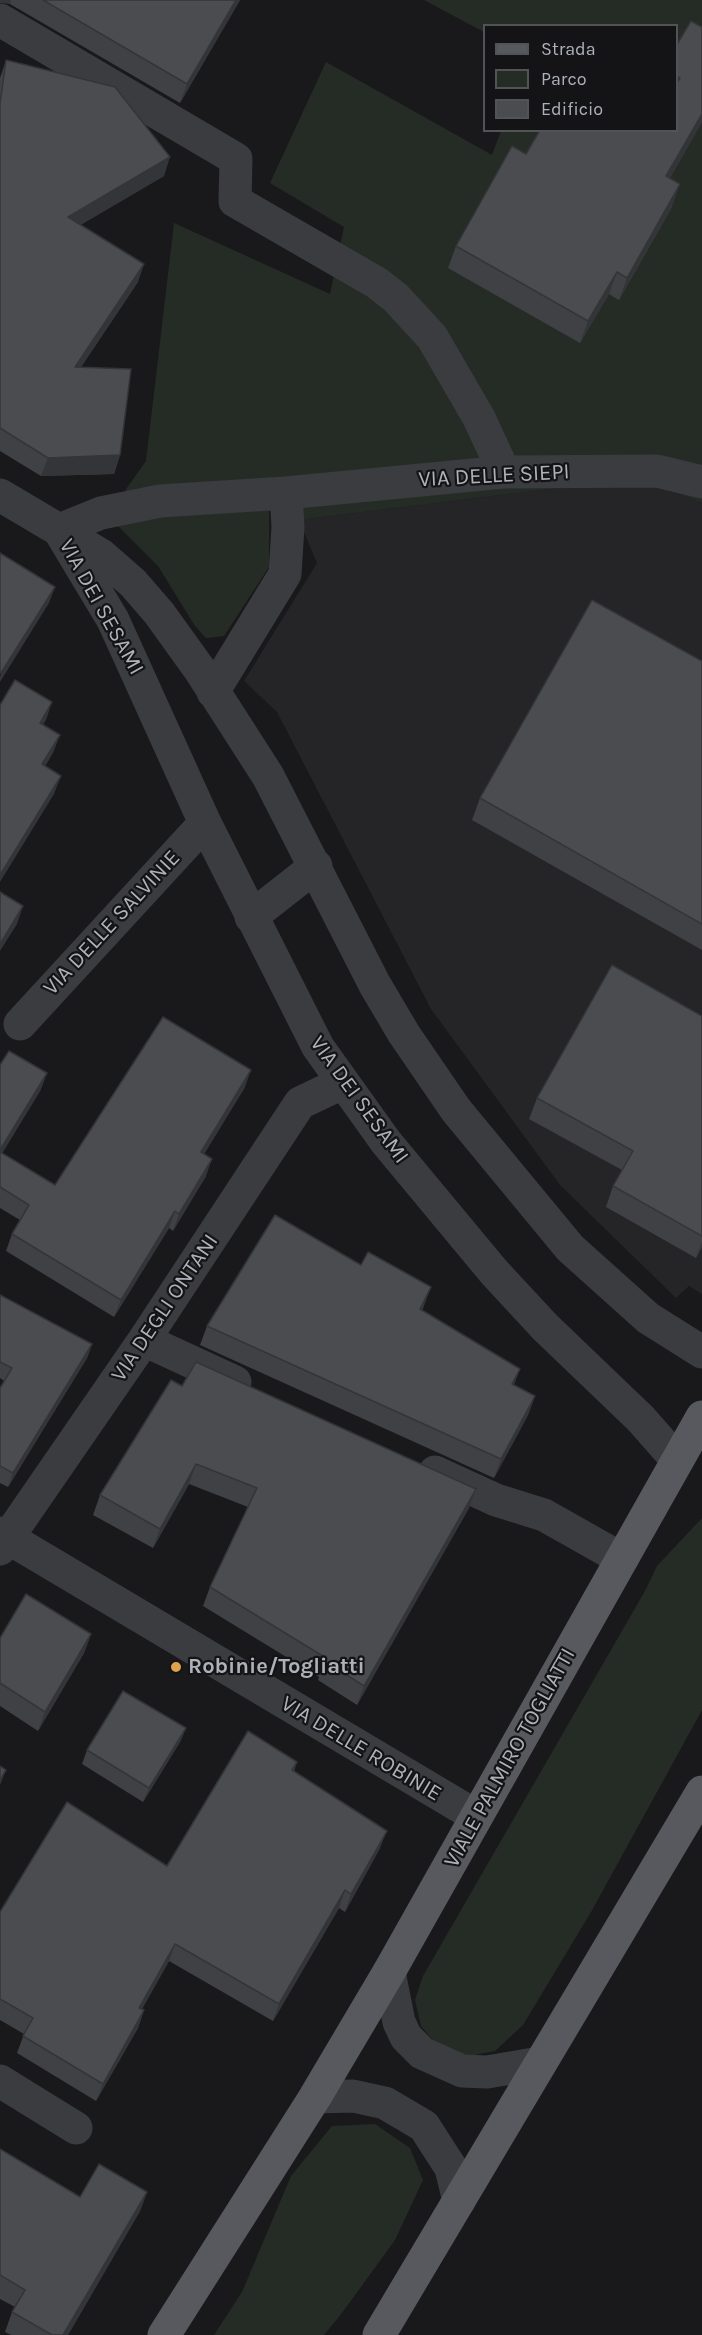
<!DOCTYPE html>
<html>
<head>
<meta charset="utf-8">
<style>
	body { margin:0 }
	#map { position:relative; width:702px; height:2335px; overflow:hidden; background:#19191b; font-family:Karla,sans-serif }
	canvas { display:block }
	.legend { position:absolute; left:483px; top:24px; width:195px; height:108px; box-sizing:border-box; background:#141416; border:2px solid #515357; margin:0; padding:8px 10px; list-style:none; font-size:18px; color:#adb1b9 }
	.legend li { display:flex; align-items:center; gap:12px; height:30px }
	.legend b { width:30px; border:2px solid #515357 }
</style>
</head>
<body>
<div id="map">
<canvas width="702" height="2335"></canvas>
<ul class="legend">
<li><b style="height:8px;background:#57595e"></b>Strada</li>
<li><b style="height:16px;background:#252c26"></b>Parco</li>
<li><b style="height:16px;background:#4b4c50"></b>Edificio</li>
</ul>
</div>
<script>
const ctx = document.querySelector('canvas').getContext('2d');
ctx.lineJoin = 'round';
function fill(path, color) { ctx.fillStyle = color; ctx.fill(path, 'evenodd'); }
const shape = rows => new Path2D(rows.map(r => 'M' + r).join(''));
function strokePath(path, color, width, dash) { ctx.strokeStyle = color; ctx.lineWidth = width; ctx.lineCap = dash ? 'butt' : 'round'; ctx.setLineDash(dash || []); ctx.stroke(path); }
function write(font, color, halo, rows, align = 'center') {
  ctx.font = font + ' Karla,sans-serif'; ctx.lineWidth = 4.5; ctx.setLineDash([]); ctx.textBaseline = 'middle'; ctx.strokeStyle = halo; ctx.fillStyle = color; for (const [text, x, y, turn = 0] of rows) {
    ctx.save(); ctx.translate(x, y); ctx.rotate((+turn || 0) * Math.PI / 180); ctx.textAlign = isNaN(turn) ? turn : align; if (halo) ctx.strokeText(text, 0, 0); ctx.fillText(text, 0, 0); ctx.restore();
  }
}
fill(shape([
	[573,486,661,487,702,503,702,1294,689,1286,676,1298,560,1185,431,1009,277,712,244,681,317,563,299,520]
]), '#252528');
fill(shape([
	[424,0,702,0,702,503,661,487,573,486,299,520,269,510,269,567,224,636,206,638,195,626,158,566,115,523,126,489,146,461,174,223,330,294,344,227,270,183,326,62,492,155,501,131,676,130,676,26,484,26,484,32],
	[702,1518,702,1710,591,1912,523,2025,495,2051,469,2056,439,2047,421,2026,415,2000,423,1976,645,1591,657,1566],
	[375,2124,410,2148,423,2180,395,2240,342,2313,324,2335,214,2335,242,2292,291,2176,332,2126]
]), '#252c26');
strokePath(shape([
	[0,20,236,159,235,201,377,283,396,298,432,337,479,418,504,472],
	[0,495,101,555,133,583,159,613,200,670,268,776,375,985,404,1034,456,1110,570,1248,648,1318,702,1352],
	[59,530,113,620,205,823,318,1047,386,1142,494,1272,545,1327,641,1419,677,1460],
	[59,530,101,513,160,501,286,493,504,472,657,471,702,482],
	[213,692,285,574,288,527,286,493],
	[251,917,316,866],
	[20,1024,205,823],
	[144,1340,235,1382],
	[435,1472,496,1500,544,1515,622,1559],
	[0,1533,476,1816],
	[0,1549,144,1340,300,1103,342,1083],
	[389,1972,399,2022,406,2037,422,2053,462,2071,487,2072,540,2063],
	[0,2081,76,2128],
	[315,2097,353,2096,385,2103,424,2126,451,2168,459,2201]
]), '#3a3c3f', 33);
strokePath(shape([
	[164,2335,315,2097,389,1972,702,1417],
	[379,2335,702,1792]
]), '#57595e', 33);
fill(shape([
	[0,0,240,0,180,103,10,4],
	[676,46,702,122,670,178,672,207,619,300,609,294,580,343,448,268,456,246,526,154,676,130],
	[6,60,164,176,80,225,138,282,81,367,120,455,114,474,41,476,0,451,0,78],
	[702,661,702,950,472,820,480,798],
	[702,1016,702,1247,696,1258,606,1207,613,1186,622,1170,529,1119,537,1098],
	[0,1065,47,1073,40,1091,2,1153,55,1185,245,1087,204,1154,206,1176,173,1231,169,1228,114,1317,6,1251,12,1234,20,1220,0,1208],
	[0,1295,92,1344,87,1358,8,1487,0,1483,0,1388,4,1381,0,1378],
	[424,1306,422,1310,514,1385,535,1396,528,1415,494,1478,200,1345,207,1326],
	[182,1386,469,1508,357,1705,318,1680,319,1677,203,1606,210,1587,248,1507,189,1484,153,1548,93,1515,100,1495],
	[91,1634,84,1653,38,1731,0,1706,0,1638],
	[186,1728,180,1742,143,1802,82,1764,87,1750],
	[297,1762,294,1771,380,1848,345,1912,339,1908,273,2021,169,1961,142,2009,144,2010,138,2028,96,2101,17,2053,24,2034,0,2020,0,1912,167,1866],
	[0,2149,80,2197,147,2192,140,2211,68,2335,11,2335,5,2332,12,2312,15,2307,0,2299]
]), '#404145');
fill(shape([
	[0,0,11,0,10,4,0,3],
	[236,0,240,0,180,103,187,84],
	[702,114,702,122,658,199,666,176],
	[170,157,164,176,62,236,68,217],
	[680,184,672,207,619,300,627,278],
	[144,264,138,282,69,385,75,367],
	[617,272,609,294,580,343,588,321],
	[120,455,114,474,41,476,48,458],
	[55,587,49,603,0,682,0,677,1,673],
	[52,702,46,720,33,740,40,723],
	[60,735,53,753,36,782,42,764],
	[61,776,54,794,0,882,0,875],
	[23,906,17,924,0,951,0,944],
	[251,1070,245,1087,195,1169,201,1152],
	[47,1073,40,1091,0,1157,0,1150],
	[212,1159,206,1176,173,1231,179,1214],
	[175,1211,169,1228,114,1317,121,1300],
	[702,1241,702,1247,696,1258],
	[431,1287,424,1306,413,1328,420,1309],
	[92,1344,87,1358,8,1487,13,1473],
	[520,1369,513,1388,512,1384],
	[535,1396,528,1415,494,1478,501,1459],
	[196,1464,189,1484,153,1548,160,1529],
	[476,1489,469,1508,357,1705,364,1686],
	[91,1634,84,1653,38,1731,45,1712],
	[186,1728,180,1742,143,1802,149,1788],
	[6,1770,0,1785,0,1780],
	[387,1831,380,1848,345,1912,351,1894],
	[345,1890,339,1908,273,2021,279,2004],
	[175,1944,169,1961,133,2025,139,2008],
	[144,2010,138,2028,96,2101,103,2084],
	[147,2192,140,2211,68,2335,63,2335]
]), '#343538');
const building = shape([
	[43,0,236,0,187,84,43,0],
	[691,21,702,27,702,114,666,176,680,184,627,278,617,272,588,321,456,246,512,146,526,154,540,130,676,130,676,84,680,78,676,76,676,46,691,21],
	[6,60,115,87,170,157,68,217,144,264,75,367,131,369,120,455,48,458,0,428,0,104,6,60],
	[0,553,55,587,1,673,0,672,0,553],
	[592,600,702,661,702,924,480,798,592,600],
	[15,680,52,702,40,723,60,735,42,764,61,776,0,875,0,705,15,680],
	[0,892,23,906,0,944,0,892],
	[612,965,702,1016,702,1236,613,1186,633,1151,537,1098,612,965],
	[163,1017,251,1070,201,1152,212,1159,179,1214,175,1211,121,1300,12,1234,29,1205,0,1187,0,1152,55,1185,163,1017],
	[9,1051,47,1073,0,1150,0,1065,9,1051],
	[275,1215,361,1265,368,1252,431,1287,420,1309,520,1369,512,1384,535,1396,501,1459,207,1326,275,1215],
	[0,1295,92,1344,13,1473,0,1466,0,1388,12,1368,0,1362,0,1295],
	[196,1362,476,1489,364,1686,325,1661,326,1658,210,1587,257,1488,196,1464,160,1529,100,1495,171,1380,182,1386,196,1362],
	[26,1594,91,1634,45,1712,0,1683,0,1638,26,1594],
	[123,1691,186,1728,149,1788,87,1750,123,1691],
	[248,1731,297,1762,292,1770,387,1831,351,1894,345,1890,279,2004,175,1944,139,2008,144,2010,103,2084,23,2036,33,2018,0,1999,0,1912,67,1802,167,1866,248,1731],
	[0,1766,6,1770,0,1780,0,1766],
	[0,2149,80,2197,99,2164,147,2192,63,2335,52,2335,12,2312,25,2290,0,2275,0,2149]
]);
fill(building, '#4b4c50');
strokePath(building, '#343538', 1.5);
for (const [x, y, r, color] of [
	[176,1667,6,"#dea34d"]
]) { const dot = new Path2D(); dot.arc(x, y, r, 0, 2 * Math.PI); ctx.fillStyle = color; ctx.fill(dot); strokePath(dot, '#141416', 2); }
write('22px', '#adb1b9', '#141416', [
	["VIA DELLE SIEPI",494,476,-3],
	["VIA DEI SESAMI",101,607,61],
	["VIA DELLE SALVINIE",112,923,-47],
	["VIA DEI SESAMI",359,1100,54],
	["VIA DEGLI ONTANI",165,1308,-56],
	["VIA DELLE ROBINIE",361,1749,31],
	["VIALE PALMIRO TOGLIATTI",510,1758,-61]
]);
write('bold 22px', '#adb1b9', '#141416', [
	["Robinie/Togliatti",188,1667]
], 'left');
</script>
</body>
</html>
